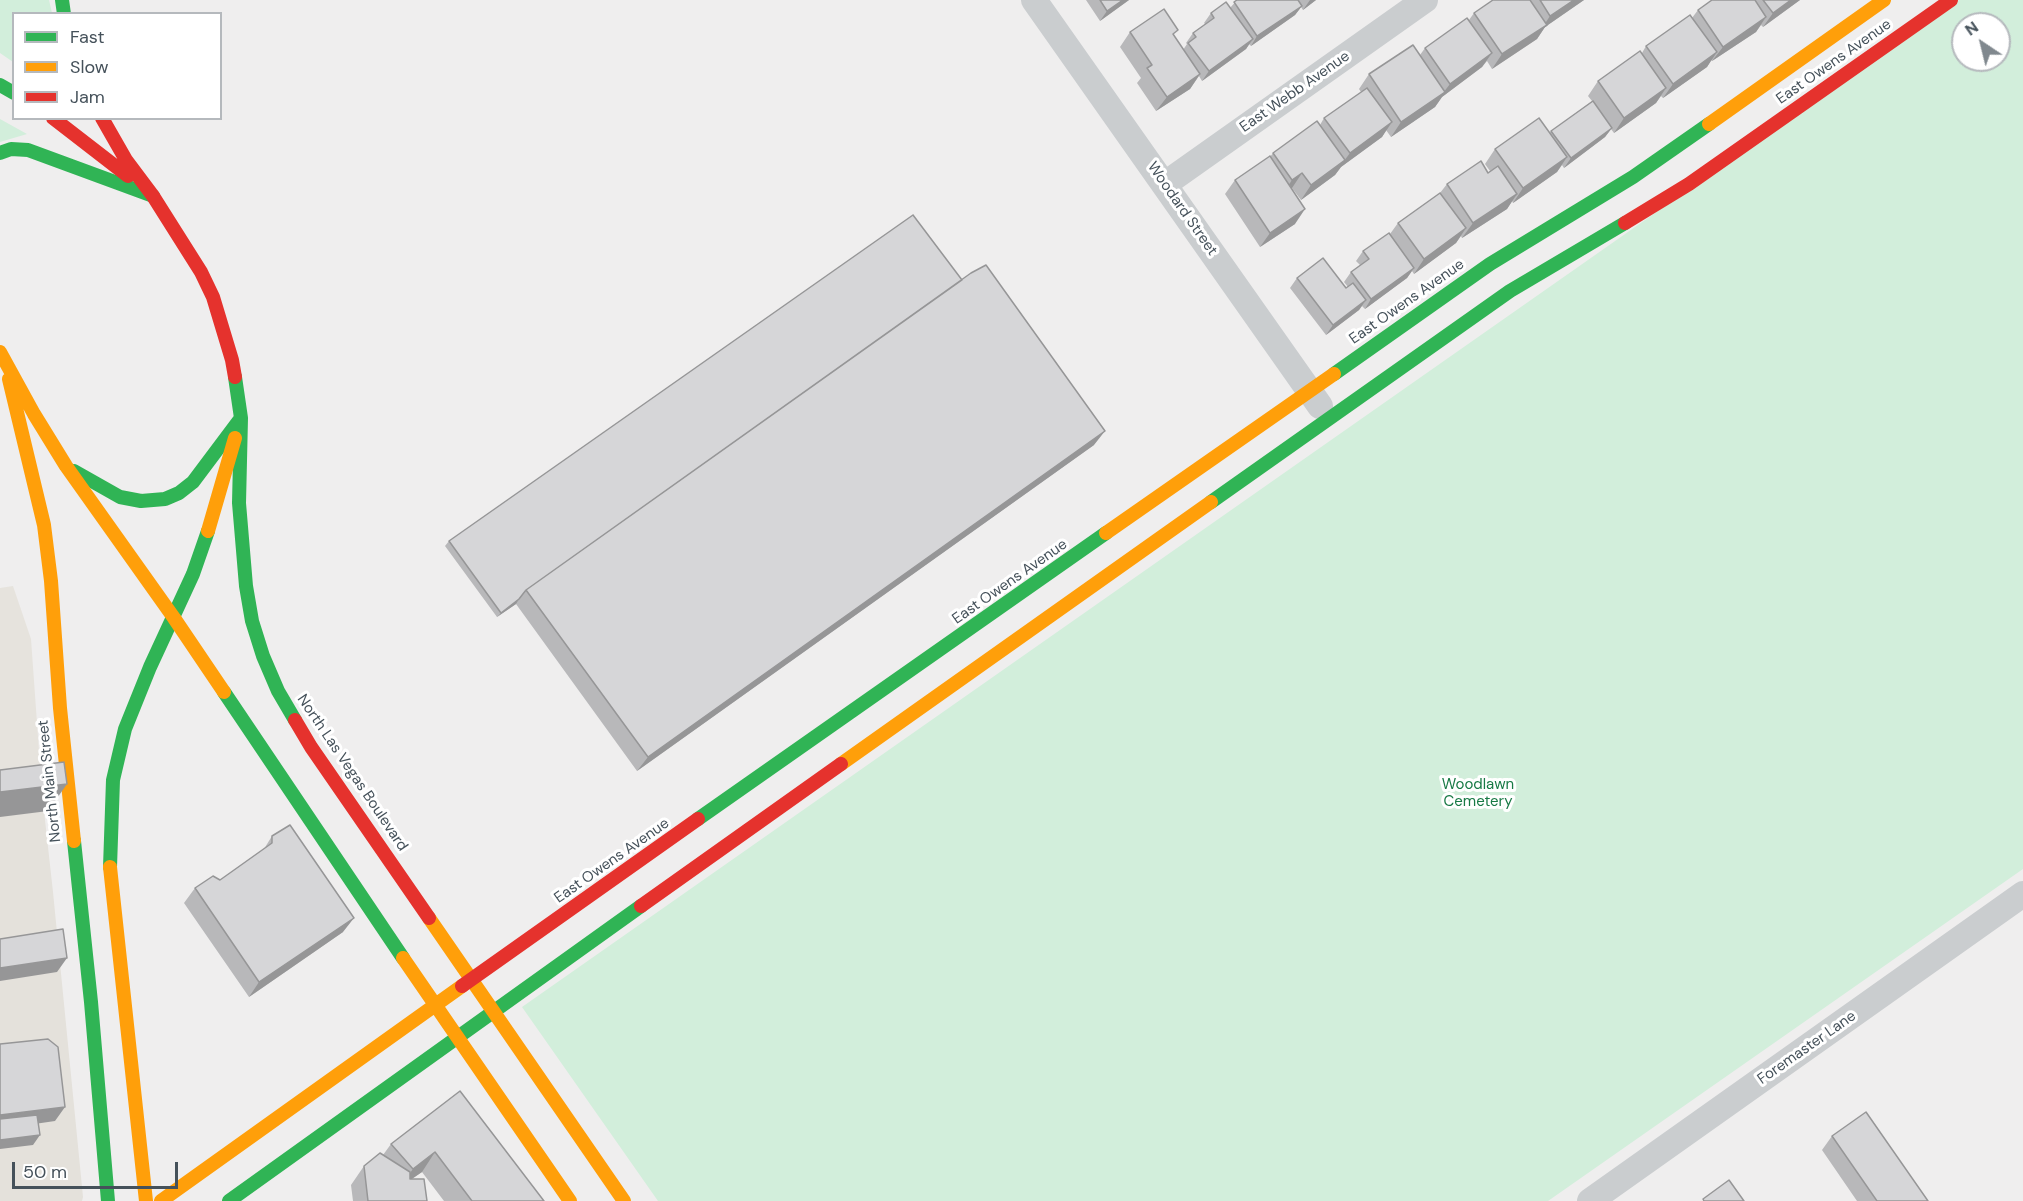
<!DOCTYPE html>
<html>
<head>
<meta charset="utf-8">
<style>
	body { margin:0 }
	#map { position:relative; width:2023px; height:1201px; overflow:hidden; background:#efeeee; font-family:"DM Sans",sans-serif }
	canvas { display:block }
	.legend { position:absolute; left:12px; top:12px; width:210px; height:108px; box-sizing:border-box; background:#fff; border:2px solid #b5b9bd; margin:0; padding:8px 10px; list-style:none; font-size:18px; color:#45515a }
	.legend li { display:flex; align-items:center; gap:12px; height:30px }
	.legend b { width:30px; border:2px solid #b5b9bd }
	.north { position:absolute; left:1951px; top:12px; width:60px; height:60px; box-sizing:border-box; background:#fff; border:2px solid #b5b9bd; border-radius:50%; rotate:325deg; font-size:16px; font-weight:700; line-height:24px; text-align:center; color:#45515a }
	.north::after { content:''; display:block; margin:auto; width:21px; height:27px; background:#80888e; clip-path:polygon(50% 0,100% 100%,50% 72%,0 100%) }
	.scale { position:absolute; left:12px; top:1162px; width:166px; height:27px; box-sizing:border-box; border:3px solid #45515a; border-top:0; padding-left:8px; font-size:18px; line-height:21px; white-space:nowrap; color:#45515a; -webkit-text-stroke:4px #fff; paint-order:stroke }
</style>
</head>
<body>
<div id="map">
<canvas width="2023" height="1201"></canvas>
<ul class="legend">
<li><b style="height:8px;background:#30b455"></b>Fast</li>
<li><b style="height:8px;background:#ff9f0a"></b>Slow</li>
<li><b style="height:8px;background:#e5322d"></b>Jam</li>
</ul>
<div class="north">N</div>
<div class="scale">50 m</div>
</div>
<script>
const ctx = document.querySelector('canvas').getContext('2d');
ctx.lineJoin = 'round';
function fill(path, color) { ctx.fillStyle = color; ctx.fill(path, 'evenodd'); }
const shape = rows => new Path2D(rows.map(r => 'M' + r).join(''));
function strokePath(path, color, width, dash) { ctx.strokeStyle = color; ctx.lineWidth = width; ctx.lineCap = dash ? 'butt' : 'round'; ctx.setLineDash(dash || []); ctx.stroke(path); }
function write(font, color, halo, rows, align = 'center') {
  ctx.font = font + ' "DM Sans",sans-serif'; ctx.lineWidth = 6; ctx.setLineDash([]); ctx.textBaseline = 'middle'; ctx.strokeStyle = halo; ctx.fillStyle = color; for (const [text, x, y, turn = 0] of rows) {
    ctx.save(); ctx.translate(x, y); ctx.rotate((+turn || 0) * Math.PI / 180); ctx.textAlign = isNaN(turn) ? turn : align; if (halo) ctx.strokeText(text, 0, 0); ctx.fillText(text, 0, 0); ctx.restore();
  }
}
fill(shape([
	[42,793,53,892,83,1197,82,1201,0,1201,0,799]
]), '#e4e1db');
fill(shape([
	[0,0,49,0,52,13,14,14,13,62,0,53],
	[1959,0,2023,0,2023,869,1548,1201,658,1201,522,1007],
	[1963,24,1999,24,1999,60,1963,60],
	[0,119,27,134,0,142]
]), '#d2eedb');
fill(shape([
	[13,586,31,639,42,793,0,799,0,588]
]), '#e6e3dd');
strokePath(shape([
	[1034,0,1320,406],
	[1165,184,1425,0],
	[1590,1201,2023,894]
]), '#cacdcf', 26);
strokePath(shape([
	[62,0,64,14],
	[0,85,14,93],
	[0,153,11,149,28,150,153,196],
	[1334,374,1490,264,1633,177,1709,124],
	[235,377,241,418,239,503,246,586,252,621,263,656,278,691,295,720],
	[74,471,120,497,141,501,165,499,179,493,193,482,241,418],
	[1211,502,1510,291,1625,223],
	[224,692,403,958],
	[698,819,1106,533],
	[74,841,91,1002,108,1201],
	[110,867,113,780,125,729,150,667,193,574,208,531],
	[229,1201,641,906]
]), '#30b455', 14);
strokePath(shape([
	[1709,124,1884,0],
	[0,352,34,414,66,466,174,618,224,692],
	[9,379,44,525,51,581,60,708,74,841],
	[208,531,235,438],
	[1106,533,1334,374],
	[841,764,1211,502],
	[110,867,146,1201],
	[429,918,624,1201],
	[403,958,570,1201],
	[161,1201,462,986]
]), '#ff9f0a', 14);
strokePath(shape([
	[53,118,128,176],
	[102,118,126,160,153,196,201,272,213,297,232,360,235,377],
	[1625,223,1689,184,1951,0],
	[295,720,311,747,429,918],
	[641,906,841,764],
	[462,986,698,819]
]), '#e5322d', 14);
fill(shape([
	[1086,0,1129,0,1100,21],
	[1237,0,1316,0,1303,10,1301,7,1295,15,1251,46,1249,44,1246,49,1202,81,1199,76,1190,89,1156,111,1137,83,1141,78,1120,47,1130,32,1174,36,1183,50,1187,44,1186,43,1193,33,1205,24,1204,23,1211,13,1230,8],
	[1493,0,1584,0,1545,27,1537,39,1492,69,1487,61,1482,67,1442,97,1435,107,1391,137,1386,130,1382,137,1341,167,1335,175,1301,200,1292,188,1291,188,1295,224,1260,247,1225,194,1235,180,1270,157,1273,153,1320,125,1324,118,1361,92,1359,89,1369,74,1420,55,1425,48,1469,20,1474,13],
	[1712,0,1800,0,1763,27,1761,25,1756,32,1712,61,1711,60,1707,67,1663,98,1661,96,1656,103,1614,133,1611,129,1605,137,1564,168,1562,165,1557,172,1513,203,1512,201,1507,209,1462,238,1461,236,1456,243,1414,274,1412,271,1407,278,1365,309,1362,306,1359,310,1326,335,1290,288,1297,278,1346,288,1348,287,1344,282,1351,272,1360,265,1356,261,1363,251,1390,234,1398,223,1440,193,1447,184,1488,173,1490,171,1485,164,1495,149,1549,133,1592,101,1588,96,1598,81,1642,53,1646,46,1692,18,1698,10],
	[962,280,1094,445,637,771,516,604,497,617,445,546,449,541],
	[272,836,343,932,249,997,184,903,195,888,220,880,264,849],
	[460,1091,544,1201,444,1201,422,1172,411,1179,427,1201,353,1201,351,1185,364,1166,383,1155,391,1144],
	[1832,1136,1928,1201,1857,1201,1822,1150]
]), '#b8b8ba');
fill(shape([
	[1123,0,1129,0,1100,21,1107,11],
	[1310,0,1316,0,1303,10],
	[1574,0,1584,0,1545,27,1537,39,1492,69,1502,54,1542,28,1550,16],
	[1791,0,1800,0,1763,27,1773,13],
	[1302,6,1295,15,1251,46,1257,36],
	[1766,17,1756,32,1712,61,1723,47],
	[1253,39,1246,49,1202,81,1209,71],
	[1717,52,1707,67,1663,98,1673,84],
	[1492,53,1482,67,1442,97,1435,107,1391,137,1401,122,1443,93,1450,84],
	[1200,74,1190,89,1156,111,1167,97],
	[1666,88,1656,103,1614,133,1624,118],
	[1392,122,1382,137,1341,167,1335,175,1301,200,1311,185,1344,161,1350,153],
	[1612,128,1605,137,1564,168,1571,158],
	[1567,157,1557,172,1513,203,1523,188],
	[1302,173,1292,188,1282,195,1292,180],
	[1517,194,1507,209,1462,238,1473,223],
	[1305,209,1295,224,1260,247,1270,233],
	[1466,228,1456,243,1414,274,1424,259],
	[1414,268,1407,278,1365,309,1371,299],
	[1366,300,1359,310,1326,335,1333,325],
	[1105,431,1094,445,637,771,648,757],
	[519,599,516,604,497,617,501,613],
	[67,784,48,811,0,817,0,792],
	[354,918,343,932,249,997,259,982],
	[67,958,57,972,0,981,0,968],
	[65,1107,55,1121,0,1129,0,1115],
	[40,1135,33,1145,0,1149,0,1140],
	[435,1152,422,1172,399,1188,413,1169]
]), '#969697');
const building = shape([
	[1100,0,1123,0,1107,11,1100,0],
	[1237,0,1298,0,1302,6,1257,36,1234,2,1237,0],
	[1493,0,1530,0,1547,25,1502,54,1474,13,1493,0],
	[1540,0,1574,0,1550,16,1540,0],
	[1712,0,1755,0,1766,17,1723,47,1698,10,1712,0],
	[1763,0,1791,0,1773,13,1763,0],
	[1226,2,1253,39,1209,71,1188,43,1196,37,1193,33,1214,18,1211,13,1226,2],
	[1164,9,1178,30,1173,34,1200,74,1167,97,1147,68,1152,65,1130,32,1164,9],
	[1690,15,1717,52,1673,84,1646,46,1690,15],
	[1467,18,1492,53,1450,84,1425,48,1467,18],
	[1413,45,1445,92,1401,122,1369,74,1413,45],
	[1640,51,1666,88,1624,118,1598,81,1640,51],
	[1367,88,1392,122,1350,153,1324,118,1367,88],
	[1593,101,1612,128,1571,158,1551,131,1593,101],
	[1539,118,1567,157,1523,188,1495,149,1539,118],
	[1317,121,1345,160,1311,185,1302,173,1292,180,1273,153,1317,121],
	[1270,156,1305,209,1270,233,1235,180,1270,156],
	[1481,161,1488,173,1498,166,1517,194,1473,223,1447,184,1481,161],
	[1440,193,1466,228,1424,259,1398,223,1440,193],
	[913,215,962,280,526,590,519,599,501,613,449,541,913,215],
	[1389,233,1414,268,1371,299,1351,272,1369,259,1363,251,1389,233],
	[1323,258,1346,288,1353,283,1366,300,1333,325,1297,278,1323,258],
	[986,265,1105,431,648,757,526,590,971,273,986,265],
	[64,762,67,784,0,792,0,770,64,762],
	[290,825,354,918,259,982,195,888,213,876,220,880,272,843,272,836,290,825],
	[63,929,67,958,0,968,0,939,63,929],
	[48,1039,58,1047,65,1107,0,1115,0,1044,48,1039],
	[460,1091,544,1201,472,1201,435,1152,413,1169,391,1144,460,1091],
	[1866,1112,1928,1201,1877,1201,1832,1136,1866,1112],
	[37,1115,40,1135,0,1140,0,1119,37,1115],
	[380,1153,410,1172,410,1179,424,1179,427,1201,368,1201,364,1166,380,1153],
	[1729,1180,1744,1201,1704,1201,1703,1199,1729,1180]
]);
fill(building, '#d6d6d8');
strokePath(building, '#969697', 1.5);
write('15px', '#45515a', '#fff', [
	["East Owens Avenue",1834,62,-35],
	["East Webb Avenue",1295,92,-35],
	["Woodard Street",1182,209,55],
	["East Owens Avenue",1407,302,-35],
	["East Owens Avenue",1010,582,-35],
	["North Las Vegas Boulevard",352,773,56],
	["North Main Street",50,781,-96],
	["East Owens Avenue",612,861,-35],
	["Foremaster Lane",1807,1048,-35]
]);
write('15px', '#187a45', '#fff', [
	["Woodlawn",1478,785],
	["Cemetery",1478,802]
]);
</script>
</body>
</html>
